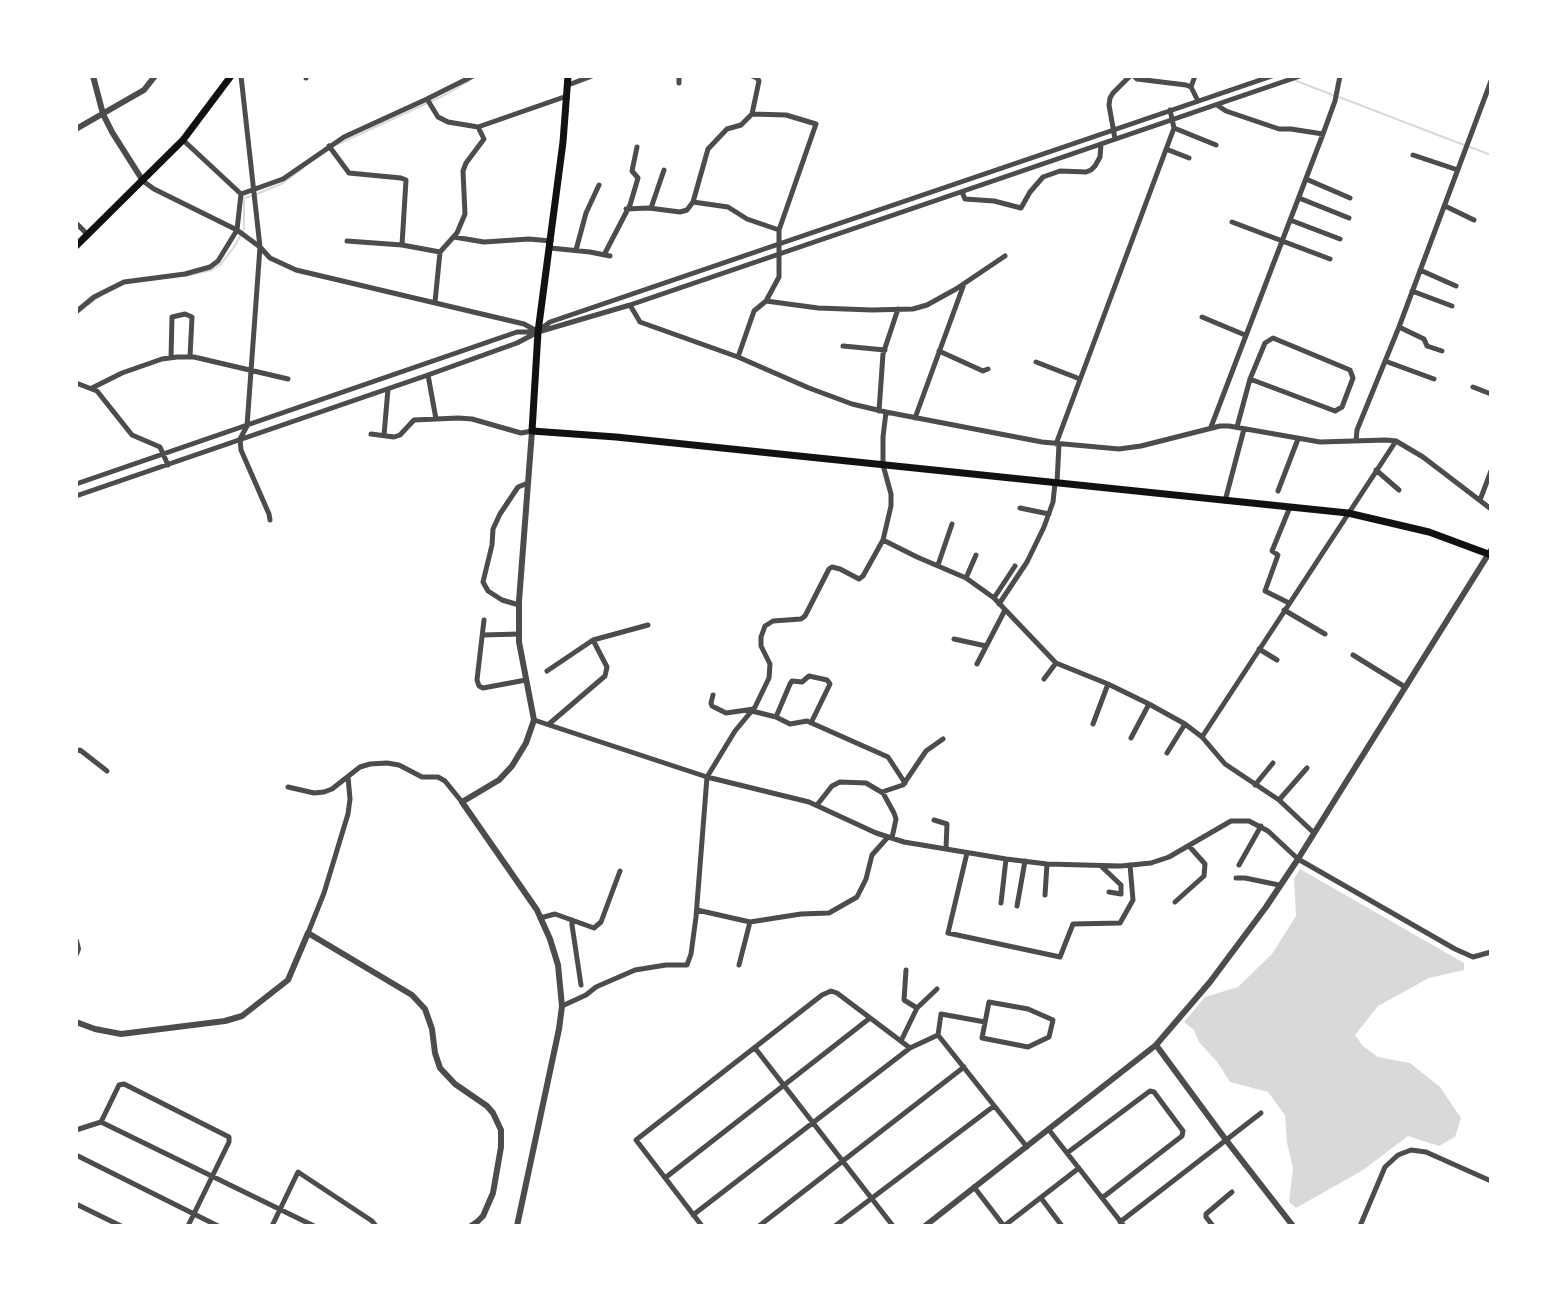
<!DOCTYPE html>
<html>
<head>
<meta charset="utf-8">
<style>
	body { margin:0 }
	#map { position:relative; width:1567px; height:1302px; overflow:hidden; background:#fff; font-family:Poppins,sans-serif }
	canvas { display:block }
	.frame { position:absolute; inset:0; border:78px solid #fff; pointer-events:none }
</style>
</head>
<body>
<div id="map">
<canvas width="1567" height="1302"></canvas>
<div class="frame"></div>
</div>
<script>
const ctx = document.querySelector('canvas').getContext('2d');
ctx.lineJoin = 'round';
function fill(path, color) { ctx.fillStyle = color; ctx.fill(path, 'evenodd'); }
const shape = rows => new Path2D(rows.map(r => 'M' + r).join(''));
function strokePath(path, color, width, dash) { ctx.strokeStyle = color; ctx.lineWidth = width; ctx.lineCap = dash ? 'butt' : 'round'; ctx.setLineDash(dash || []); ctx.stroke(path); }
fill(shape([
	[1300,869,1464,963,1464,970,1429,978,1378,1006,1355,1035,1363,1046,1378,1057,1410,1063,1440,1087,1461,1118,1455,1137,1439,1146,1408,1136,1363,1170,1296,1208,1289,1202,1293,1168,1287,1143,1285,1115,1268,1092,1230,1082,1218,1063,1199,1042,1194,1030,1184,1022,1205,997,1238,987,1272,954,1296,916,1294,879]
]), '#d9d9d9');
strokePath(shape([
	[1294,80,1333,95],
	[1339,97,1464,145],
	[338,144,445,95,469,81],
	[1470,147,1491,155],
	[257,194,283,183,303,168],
	[185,276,212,270,221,264,234,247,244,229,244,198,251,196],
	[88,305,102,295]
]), '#d9d9d9', 2);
strokePath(shape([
	[241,76,260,247,247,426,240,439,241,450,269,514,270,520],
	[679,76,679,83],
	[1134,76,1137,79,1186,85,1191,87,1198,101],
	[306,78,306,76],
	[568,85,592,76],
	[1191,87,1195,76],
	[427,99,438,117,448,122,478,127,567,96],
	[1217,105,1226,111,1279,129,1291,129,1323,134],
	[1174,128,1216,145],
	[1115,139,1109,105,1110,98,1113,93,1130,76],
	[183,140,241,194],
	[329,146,349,173,401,178,406,180,402,245],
	[1166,149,1189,158],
	[1413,155,1458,170],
	[1306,179,1350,198],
	[143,181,154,189,237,230,260,247,270,258,296,270,524,324,537,331],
	[962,192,965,199,994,201,1021,208,1030,192,1043,177,1060,171,1086,172,1091,170,1095,166,1100,157,1101,144],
	[241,194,283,179,344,137,427,99,473,76],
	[1299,198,1349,218],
	[693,202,728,207,747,219,779,230],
	[1445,206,1474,220],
	[651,208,664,170],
	[626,209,649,208,680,212,687,210,693,202,708,149,727,129,741,125,752,114],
	[1290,220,1340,239],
	[1232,222,1330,259],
	[76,223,88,235],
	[454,237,484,242,529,239,551,241],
	[347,241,402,245,440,252],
	[550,248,590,252,610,256],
	[576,250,586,213,599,185],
	[604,255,630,205,638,178,632,171,637,147],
	[1420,270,1456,286],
	[1412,291,1452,306],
	[766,301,818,308,872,310,913,309,927,305,956,289,1005,256],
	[435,302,440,252,457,233,465,214,463,171,466,163,484,139,478,127],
	[630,305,640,322,738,357,809,388,852,404,886,412,1042,442,1119,449,1141,446,1220,426,1229,426,1320,442,1386,440,1396,441,1423,457,1491,509],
	[76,312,94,297,124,282,185,274,210,267,218,261,237,230,241,194],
	[1202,317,1245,335],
	[1399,327,1424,339,1427,346,1442,351],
	[542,328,550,322,1272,76],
	[843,346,885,350],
	[939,351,983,371,988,369],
	[738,357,754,311,766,301,779,277,779,230,816,124,786,115,752,114,759,81,757,78,752,76],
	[171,358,172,317,185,314,192,317,190,357],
	[1385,361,1434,379],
	[1036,362,1080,379],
	[428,375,436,419],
	[76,383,97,391,132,435,160,447,168,465],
	[1473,387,1491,394],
	[92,388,122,373,162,359,177,357,194,357,288,379],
	[879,411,883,354,898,309],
	[915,418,964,284],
	[1211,427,1323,134,1335,101,1340,76],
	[1237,427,1250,379,1265,343,1273,338,1350,370,1353,378,1342,407,1335,411,1250,379],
	[371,434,394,437,400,435,414,420,458,418,472,419,521,433,532,431],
	[384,435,388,389],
	[1356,441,1357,430,1399,327,1491,81],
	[1056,444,1174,128,1170,110],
	[1376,470,1399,490],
	[1057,483,1059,444],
	[76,484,517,332,533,332],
	[1278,491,1298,439],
	[76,496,428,375,517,343,538,332,630,305,1300,76],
	[1480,500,1491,471],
	[1225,501,1244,429],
	[1020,508,1049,514],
	[883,540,917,557,966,578,994,598,1056,663,1108,684,1149,704,1185,724,1202,737,1225,764,1279,800,1314,833],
	[938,565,952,524],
	[966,578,976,555],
	[994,598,1015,566],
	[1289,603,1265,591,1278,555,1272,551,1290,507],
	[999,604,1027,562,1044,527,1053,502,1055,483],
	[519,605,502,600,488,591,483,582,492,545,493,529,500,514,518,487,528,483],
	[1284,610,1325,634],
	[484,620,477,680,479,686,483,688,526,680],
	[483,635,519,634],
	[954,639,986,646],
	[1259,649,1277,660],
	[1353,655,1405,687],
	[977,664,1005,610],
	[547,671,593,640,648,625],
	[1044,679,1056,663],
	[713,695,711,703,712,706,726,713,754,709],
	[752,711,776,717,790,724,807,721,888,757,905,783],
	[776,717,790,684,792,681,802,682,809,676,827,680,830,684,811,723],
	[534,720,707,777,809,802,876,833,904,842,1006,859,1047,864,1121,866,1151,863,1169,857,1231,821,1249,821,1268,831,1298,859,1455,949,1473,957,1491,952],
	[549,724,605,676,607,667,593,640],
	[1093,724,1108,684],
	[1202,737,1396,441],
	[1131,738,1149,704],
	[76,751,80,750,107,771],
	[1167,753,1185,724],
	[1255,785,1273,763],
	[288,787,314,793,324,792,332,789,360,767,370,764,387,763,399,765,422,777,438,777,445,781,462,802],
	[882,792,903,785,926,751,943,739],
	[1279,800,1307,768],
	[817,805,832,786,840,782,866,783,883,793,894,813,896,819,892,838],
	[934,820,947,824,946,849],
	[967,853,948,933,1060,957,1073,924,1120,923,1133,900,1130,865],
	[1239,865,1261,826],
	[1101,866,1121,885,1121,894,1109,892],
	[1236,878,1245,878,1279,885],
	[1045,895,1047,864],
	[1175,902,1204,876,1205,864,1189,846],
	[1001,903,1006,859],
	[1017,906,1025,861],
	[697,910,750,922,801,914,829,913,857,897,866,879,872,855,888,837],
	[540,918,555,914,594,928,601,922,620,871],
	[572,920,572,925,581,985],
	[308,933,324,893,348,814,350,799,348,777],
	[739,965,750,922],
	[989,1002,1028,1009,1053,1020,1049,1037,1028,1047,982,1038,989,1002],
	[562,1006,586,995,596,987,635,970,666,965,687,965,691,954,696,917,707,777,735,731,755,707,769,678,770,664,761,646,761,637,765,626,773,621,801,619,805,616,829,569,832,567,840,569,859,579,863,576,883,540,891,506,891,494,883,465,883,437,886,412],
	[917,1008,937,989],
	[938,1035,941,1014,985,1022],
	[901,1041,917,1008,904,1000,906,970],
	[755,1048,893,1226],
	[101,1122,314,1226],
	[76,1130,101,1122,119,1085,124,1084,229,1137,229,1142,188,1226],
	[1049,1130,1124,1226],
	[1067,1153,1150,1091,1154,1092,1183,1131,1182,1136,1102,1198],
	[76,1155,218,1226],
	[665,1178,870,1018],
	[974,1187,1004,1226],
	[1041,1198,1062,1226],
	[76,1204,121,1226],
	[693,1215,910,1048,938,1035,1027,1147],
	[1120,1222,1261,1113],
	[272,1226,298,1172,372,1221,376,1226],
	[702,1226,636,1140,822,995,831,991,837,993,910,1048],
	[759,1226,964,1067],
	[835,1226,994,1106],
	[1004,1226,1079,1168],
	[1213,1226,1206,1217,1206,1214,1232,1192],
	[1360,1226,1385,1167,1398,1155,1411,1150,1426,1152,1491,1181]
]), '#4c4c4c', 5);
strokePath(shape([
	[93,76,103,114,112,132,143,181],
	[76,129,144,90,155,76],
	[76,941,78,949,76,954],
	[76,1022,95,1029,121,1034,225,1021,242,1016,288,980,308,933,412,995,425,1009,432,1029,435,1053,440,1068,455,1084,487,1106,493,1113,501,1130,501,1147,493,1193,483,1216,477,1222,471,1226],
	[1156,1045,1226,1140,1293,1226],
	[517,1226,559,1029,562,1006,558,965,550,939,537,910,462,802,499,780,512,766,526,743,534,720,519,642,519,601,532,431],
	[925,1226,1156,1045,1210,982,1266,907,1298,859,1491,550]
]), '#4c4c4c', 6);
strokePath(shape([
	[568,76,563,142,538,332,532,431,616,437,1348,513,1429,532,1491,555],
	[76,246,183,140,231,76]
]), '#111', 7);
</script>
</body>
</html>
